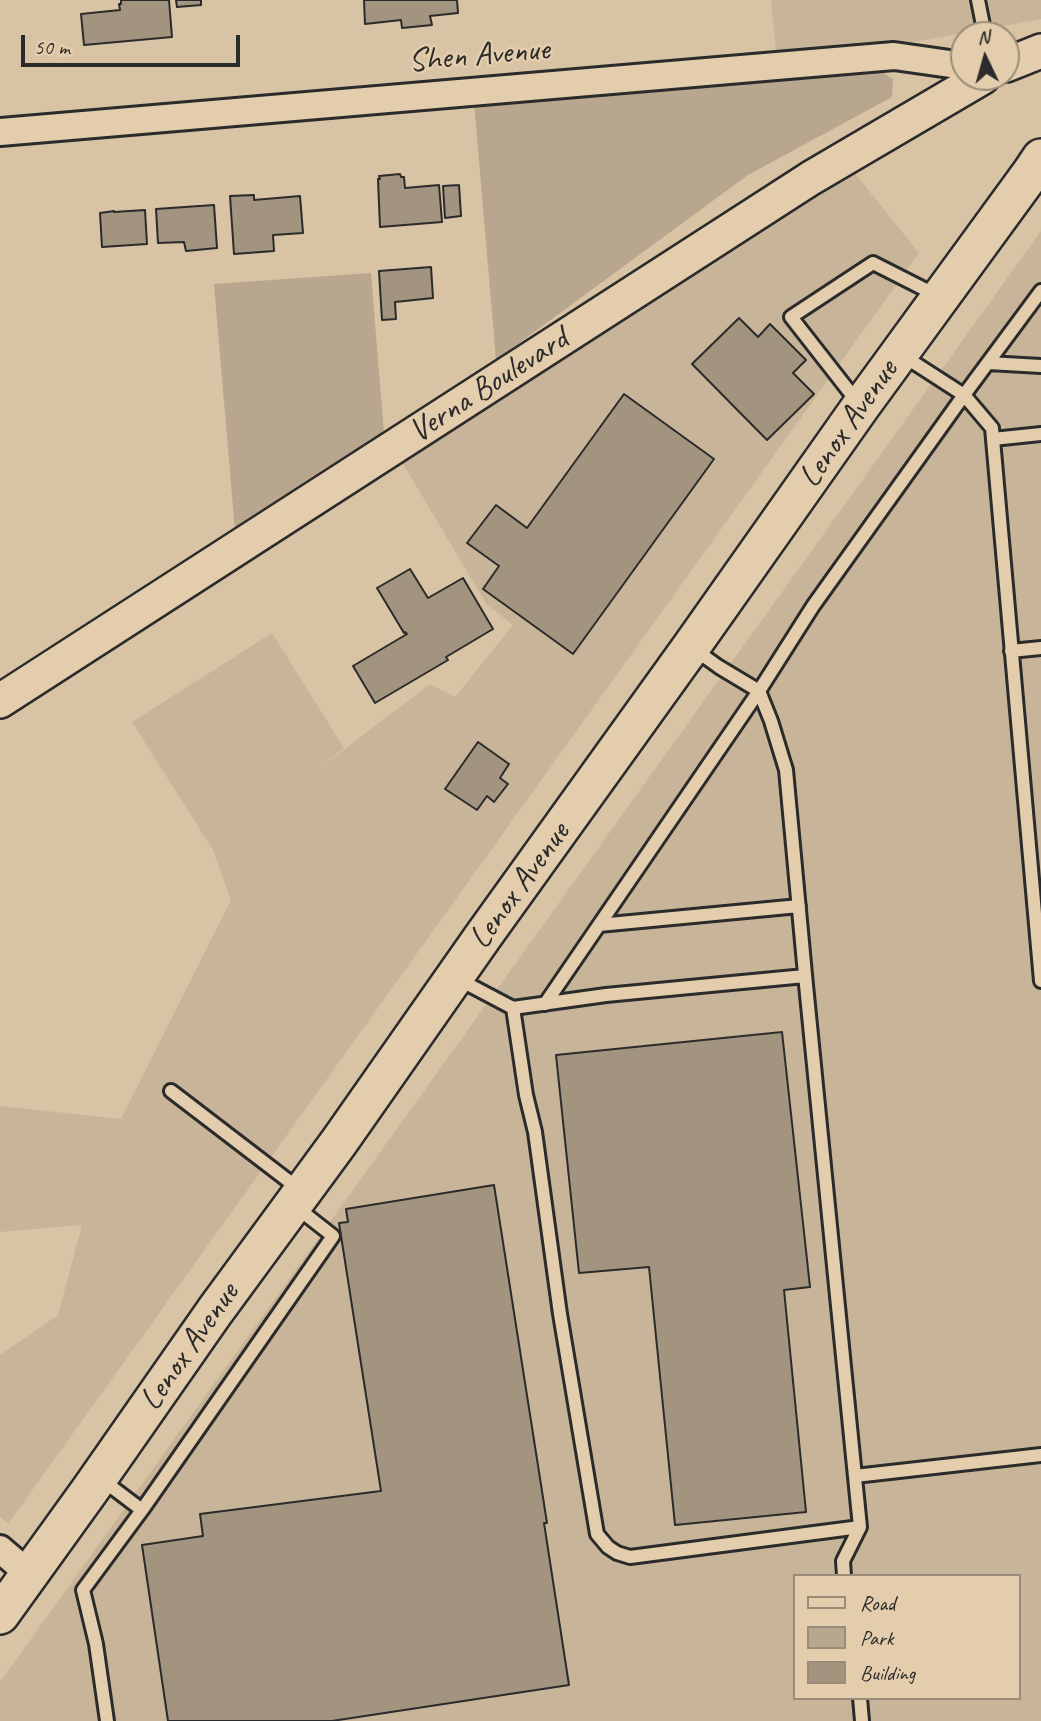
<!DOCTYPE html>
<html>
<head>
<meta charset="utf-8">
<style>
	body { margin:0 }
	#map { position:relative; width:1041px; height:1721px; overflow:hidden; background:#d8c3a4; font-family:Caveat,sans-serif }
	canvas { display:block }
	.legend { position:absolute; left:793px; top:1574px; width:228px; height:126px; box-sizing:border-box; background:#e3cdac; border:2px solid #998c78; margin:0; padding:9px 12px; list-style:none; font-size:21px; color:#2b2b2b }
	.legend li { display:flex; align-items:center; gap:14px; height:35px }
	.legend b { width:35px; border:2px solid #998c78 }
	.north { position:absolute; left:950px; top:21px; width:70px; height:70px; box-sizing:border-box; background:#e3cdac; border:2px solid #998c78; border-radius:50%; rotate:355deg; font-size:19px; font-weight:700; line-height:28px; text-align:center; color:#2b2b2b }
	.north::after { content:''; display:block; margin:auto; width:24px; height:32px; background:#2b2b2b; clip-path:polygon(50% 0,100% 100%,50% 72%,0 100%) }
	.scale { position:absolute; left:21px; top:35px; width:219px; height:32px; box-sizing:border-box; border:4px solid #2b2b2b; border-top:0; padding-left:9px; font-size:21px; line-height:24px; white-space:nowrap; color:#2b2b2b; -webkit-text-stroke:5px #e3cdac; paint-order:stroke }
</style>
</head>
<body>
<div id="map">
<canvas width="1041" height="1721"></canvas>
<ul class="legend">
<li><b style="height:9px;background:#e3cdac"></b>Road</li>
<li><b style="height:19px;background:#b8a78e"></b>Park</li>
<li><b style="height:19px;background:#a2947f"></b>Building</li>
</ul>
<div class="north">N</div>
<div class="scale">50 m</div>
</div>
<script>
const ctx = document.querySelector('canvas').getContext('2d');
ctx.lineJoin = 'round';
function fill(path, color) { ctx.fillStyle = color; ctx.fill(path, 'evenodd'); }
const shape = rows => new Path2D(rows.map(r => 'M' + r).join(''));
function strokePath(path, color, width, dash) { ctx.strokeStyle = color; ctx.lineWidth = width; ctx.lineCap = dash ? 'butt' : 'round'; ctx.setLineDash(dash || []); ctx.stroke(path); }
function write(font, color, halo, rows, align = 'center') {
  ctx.font = font + ' Caveat,sans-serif'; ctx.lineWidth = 5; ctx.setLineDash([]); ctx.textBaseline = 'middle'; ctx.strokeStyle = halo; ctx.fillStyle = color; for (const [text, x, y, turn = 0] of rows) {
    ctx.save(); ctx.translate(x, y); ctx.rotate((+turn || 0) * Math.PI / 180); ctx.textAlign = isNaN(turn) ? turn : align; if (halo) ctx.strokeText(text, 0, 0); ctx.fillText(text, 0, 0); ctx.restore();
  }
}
fill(shape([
	[771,0,1041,0,1041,19,913,42,776,53],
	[852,170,919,253,8,1524,0,1517,0,1355,58,1315,82,1225,0,1232,0,1106,121,1119,231,900,213,850,132,722,272,633,344,748,316,771,430,684,455,697,513,625,487,605,402,462],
	[1041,231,1041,1721,0,1721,0,1682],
	[794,1576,1018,1576,1018,1698,794,1698]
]), '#c8b599');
fill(shape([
	[879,70,893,79,892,97,748,175,496,360,474,102,737,83],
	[371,273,384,433,235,531,214,284]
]), '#b8a78e');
const building = shape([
	[121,0,169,0,172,37,84,45,81,14,120,10,119,4,121,4,121,0],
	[176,0,201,0,201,5,177,7,176,0],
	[364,0,457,0,458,13,430,16,432,25,402,28,401,20,365,24,364,0],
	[400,174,401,177,404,177,405,188,439,185,442,222,380,227,378,179,380,179,379,176,400,174],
	[459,185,461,216,445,218,443,186,459,185],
	[254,195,254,200,300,196,303,233,273,235,274,251,234,254,230,196,254,195],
	[214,205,217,248,186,251,184,242,158,243,156,209,214,205],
	[145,210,147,244,102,247,100,213,114,211,114,212,145,210],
	[431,267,433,298,395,302,396,319,382,320,379,271,431,267],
	[739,318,758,337,770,324,806,360,793,373,814,394,767,440,692,364,739,318],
	[624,394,714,459,573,654,483,589,499,566,467,543,496,505,527,528,624,394],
	[410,569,428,598,463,578,493,629,446,657,448,660,375,703,353,666,407,634,405,632,404,633,377,588,410,569],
	[478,742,509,764,500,778,508,784,494,802,487,796,477,810,445,789,478,742],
	[782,1032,810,1287,784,1290,806,1512,675,1525,649,1267,579,1273,556,1055,782,1032],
	[494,1185,547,1523,544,1523,569,1685,332,1721,168,1721,142,1545,203,1536,200,1514,381,1491,339,1223,348,1222,346,1209,494,1185]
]);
fill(building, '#a2947f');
strokePath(building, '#2b2b2b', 2);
const service = shape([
	[978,0,985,35],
	[902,355,964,395,992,428,1041,981],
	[988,363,1041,366],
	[859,404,791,317,873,263,936,295],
	[993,439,1041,434],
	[694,649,719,667,759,691,771,721,786,770,806,985,860,1527,843,1561,844,1576],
	[1011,651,1041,648],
	[599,925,799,906],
	[458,979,513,1008,606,995,805,976],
	[545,1004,759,691,813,606,964,395,1041,291],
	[513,1008,526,1095,535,1132,560,1314,597,1534,608,1547,617,1553,630,1557,860,1527],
	[171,1091,299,1189],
	[855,1476,1041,1455],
	[101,1479,142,1510,83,1590,96,1644,107,1721],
	[142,1510,333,1236,296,1207],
	[860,1698,862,1721]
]);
const minor = shape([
	[0,132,894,56,964,66],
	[0,1549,29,1574]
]);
const tertiary = shape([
	[1006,65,1041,51],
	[0,701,811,178,983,77]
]);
const secondary = shape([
	[0,1615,90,1490,215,1311,339,1142,484,935,691,647,861,406,1031,173,1041,158]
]);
strokePath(service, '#2b2b2b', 18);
strokePath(minor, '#2b2b2b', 32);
strokePath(tertiary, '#2b2b2b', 38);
strokePath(secondary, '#2b2b2b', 42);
strokePath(service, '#e3cdac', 12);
strokePath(minor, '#e3cdac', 26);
strokePath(tertiary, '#e3cdac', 33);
strokePath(secondary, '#e3cdac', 37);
write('33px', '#2b2b2b', '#e3cdac', [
	["Shen Avenue",479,56,-5],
	["Verna Boulevard",489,386,-33],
	["Lenox Avenue",849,424,-55],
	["Lenox Avenue",520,886,-54],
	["Lenox Avenue",190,1347,-55]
]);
</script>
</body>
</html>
